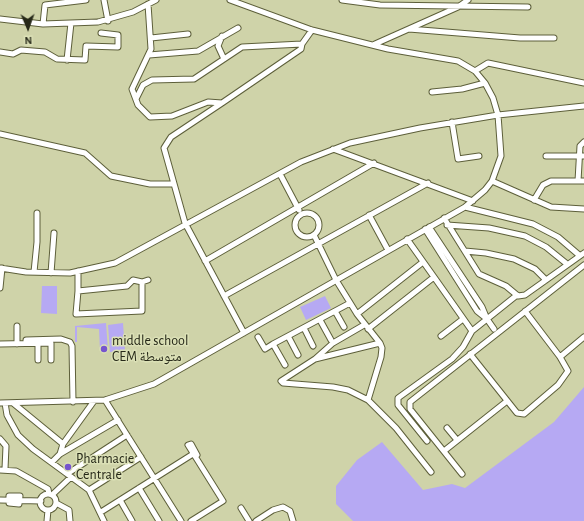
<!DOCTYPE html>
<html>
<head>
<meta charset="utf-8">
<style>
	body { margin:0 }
	#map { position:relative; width:584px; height:521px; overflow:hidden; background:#cfd3a9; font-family:"Alegreya Sans",sans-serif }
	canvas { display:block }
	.north { position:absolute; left:8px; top:8px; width:40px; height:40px; -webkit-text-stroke:3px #dbe0b6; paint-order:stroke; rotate:178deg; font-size:11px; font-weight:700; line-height:16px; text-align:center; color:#262818 }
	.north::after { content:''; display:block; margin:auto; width:14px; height:18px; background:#262818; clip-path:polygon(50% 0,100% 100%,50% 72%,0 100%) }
</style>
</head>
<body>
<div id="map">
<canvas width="584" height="521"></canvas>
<div class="north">N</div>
</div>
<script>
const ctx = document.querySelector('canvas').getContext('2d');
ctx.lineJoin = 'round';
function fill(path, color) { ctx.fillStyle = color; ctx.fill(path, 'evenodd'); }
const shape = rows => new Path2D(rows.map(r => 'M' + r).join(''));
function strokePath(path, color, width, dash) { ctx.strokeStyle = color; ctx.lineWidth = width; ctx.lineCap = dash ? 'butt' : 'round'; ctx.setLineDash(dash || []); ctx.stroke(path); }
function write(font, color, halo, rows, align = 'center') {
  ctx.font = font + ' "Alegreya Sans","Noto Naskh Arabic",sans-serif'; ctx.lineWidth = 3; ctx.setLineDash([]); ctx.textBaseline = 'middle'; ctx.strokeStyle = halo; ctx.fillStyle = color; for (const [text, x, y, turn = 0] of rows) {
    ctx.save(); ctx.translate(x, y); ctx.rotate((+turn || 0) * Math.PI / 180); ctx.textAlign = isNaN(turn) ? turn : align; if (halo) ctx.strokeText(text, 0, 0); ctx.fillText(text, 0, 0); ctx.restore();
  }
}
fill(shape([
	[42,286,57,286,57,314,41,313],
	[325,296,331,308,306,320,300,307],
	[106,323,108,350,100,350,99,329,77,327,77,342,75,342,75,326],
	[123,323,125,351,110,352,108,325],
	[584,387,584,521,353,521,336,504,336,486,357,460,382,442,423,490,452,484,465,488,554,422]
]), '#b6a9f3');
const minor = shape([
	[104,0,108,21],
	[342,0,380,5,528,7],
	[148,4,151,49,132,89,138,105,150,117,172,116,208,102,222,103,301,49,302,44,312,30],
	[0,19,43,24,98,22,133,12,156,0],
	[43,24,45,5,86,0],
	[409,29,520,38,554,38],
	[222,36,218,46,224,59],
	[151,38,188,34],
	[375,44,458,7,468,0],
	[0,52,13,54,21,50,45,52,57,59,85,60,86,46,118,47,118,35,101,33],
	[149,55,198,51,238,28],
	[67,60,71,23],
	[475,71,488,63,584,83],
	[432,92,462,89,485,83],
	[136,99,143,85,152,80,194,79,242,47,302,44],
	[222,103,171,137,164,148,185,223,244,333],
	[452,122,458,159,479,156],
	[0,134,85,153,111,176,150,184,174,184],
	[333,149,473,201],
	[546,156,584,156],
	[280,174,299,210],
	[492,181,551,207,584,209],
	[578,181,580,146,584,142],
	[534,200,543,185,551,181,584,181],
	[465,207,533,224,558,237,579,255],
	'295 225a12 12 0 1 1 24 0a12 12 0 1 1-24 0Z',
	[369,215,388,250],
	[444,218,479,274,506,286,518,296,525,295,584,253],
	[447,225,489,228,525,236,546,247,567,264],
	[429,227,482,307,487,319,494,329],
	[425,229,477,311,487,319],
	[314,235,336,280,357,314,380,343,382,348,381,357,368,400,396,428,431,472],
	[407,239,434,277],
	[465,251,486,253,514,259,535,269,546,280],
	[205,261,374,163],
	[0,268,26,272,70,273,115,263,301,162,350,143,420,128,498,115,584,106],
	[78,271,78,291,127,286,133,280,142,282,148,280],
	[34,272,37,242,37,213],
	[51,273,54,233],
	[0,288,2,268],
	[78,291,76,314,142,311,142,282],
	[224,296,428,183],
	[335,311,344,327],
	[357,314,423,262],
	[320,320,331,340],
	[17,326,17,344],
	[304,328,313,346],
	[368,329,434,277,472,331],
	[288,336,298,355],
	[441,336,463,319],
	[258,337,265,349,273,344],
	[38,340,38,360],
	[26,343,26,340,61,339,70,342,72,346,73,402],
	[0,344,51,343,51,360],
	[470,354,517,413,524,414,558,385,568,371,560,357,525,311],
	[560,357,584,337],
	[315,359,333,343,364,325],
	[285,365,273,344,350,303],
	[105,400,181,521],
	[368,400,348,390,333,387,283,383,281,381,315,359,380,343],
	[0,403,105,400,154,384,465,207,485,190,492,181,501,156,498,115,493,98,485,83,475,71,458,61,388,49,312,30,230,0],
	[5,403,7,415,18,435,33,449,89,490,104,521],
	[13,403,63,444],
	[447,428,457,440],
	[0,439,6,446,5,469],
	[427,441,398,405,398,398,452,359,463,347,472,331,517,295],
	[444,451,507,401],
	[60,454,118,420],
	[52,462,60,454,63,444,94,401],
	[0,470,16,471,48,489,49,494],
	[67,474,127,435],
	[462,474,410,409,410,402,584,265],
	[139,488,159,521],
	[89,490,141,457],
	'40 502a8 8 0 1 1 16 0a8 8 0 1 1-16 0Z',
	[52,495,71,477],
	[9,496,20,496,19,504,9,503,9,496],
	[0,500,41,501],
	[120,500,132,521],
	[56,503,69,510,70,521],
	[241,508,249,521],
	[101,512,193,454],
	[47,521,48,510],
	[191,521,223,501,188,445,191,444,197,455,195,456],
	[256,521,273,510,283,507,290,511,293,521]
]);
strokePath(minor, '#5d5f3a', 7);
strokePath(minor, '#fff', 5);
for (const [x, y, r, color] of [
	[104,349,4,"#7654ce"],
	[68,467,4,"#7654ce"]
]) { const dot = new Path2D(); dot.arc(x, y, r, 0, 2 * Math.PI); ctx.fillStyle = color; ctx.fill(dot); strokePath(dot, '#dbe0b6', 1.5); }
write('14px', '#262818', '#dbe0b6', [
	["middle school",112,341],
	["CEM متوسطة",112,357],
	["Pharmacie",76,459],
	["Centrale",76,475]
], 'left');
</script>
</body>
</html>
